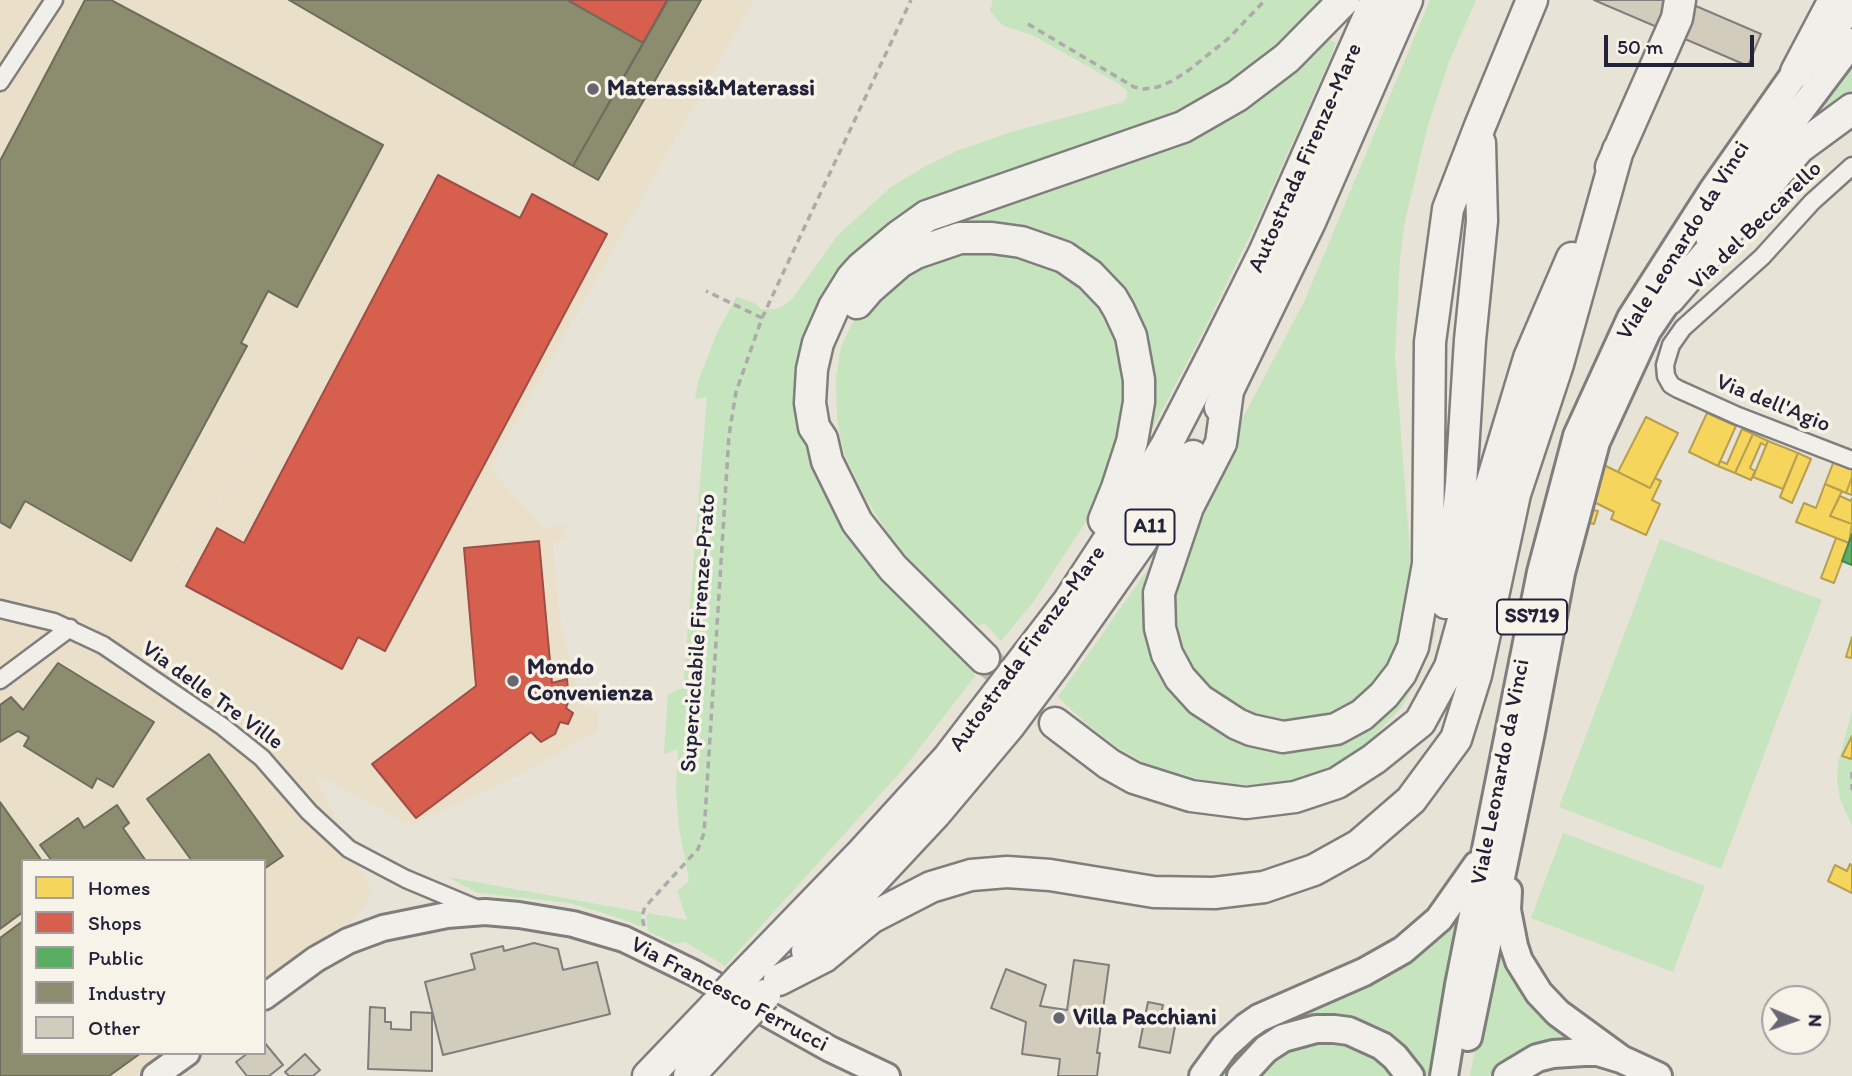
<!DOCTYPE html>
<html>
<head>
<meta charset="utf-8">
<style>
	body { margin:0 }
	#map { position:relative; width:1852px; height:1076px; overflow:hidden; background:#e8e3d7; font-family:Itim,sans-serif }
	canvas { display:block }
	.legend { position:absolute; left:21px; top:859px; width:245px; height:196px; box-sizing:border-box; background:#f7f3e8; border:2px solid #a29fa3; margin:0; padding:9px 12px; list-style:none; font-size:21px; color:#22223b }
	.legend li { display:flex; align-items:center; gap:14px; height:35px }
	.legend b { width:35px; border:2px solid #a29fa3 }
	.north { position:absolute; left:1761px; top:985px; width:70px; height:70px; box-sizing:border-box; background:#f7f3e8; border:2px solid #a29fa3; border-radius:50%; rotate:92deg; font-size:19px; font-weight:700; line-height:28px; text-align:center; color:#22223b }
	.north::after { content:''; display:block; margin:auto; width:24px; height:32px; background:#676672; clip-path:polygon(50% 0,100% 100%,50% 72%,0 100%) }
	.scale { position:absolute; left:1604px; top:35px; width:150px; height:32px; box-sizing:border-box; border:4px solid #22223b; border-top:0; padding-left:9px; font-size:21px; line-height:24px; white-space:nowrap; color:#22223b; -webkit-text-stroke:5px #f7f3e8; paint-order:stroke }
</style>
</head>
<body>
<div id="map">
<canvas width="1852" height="1076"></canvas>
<ul class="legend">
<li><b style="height:19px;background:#f6d55c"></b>Homes</li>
<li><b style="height:19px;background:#d6604d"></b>Shops</li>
<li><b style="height:19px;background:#5aae61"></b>Public</li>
<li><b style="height:19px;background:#8c8c6e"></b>Industry</li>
<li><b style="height:19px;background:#d2ccbd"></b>Other</li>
</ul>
<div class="north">N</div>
<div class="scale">50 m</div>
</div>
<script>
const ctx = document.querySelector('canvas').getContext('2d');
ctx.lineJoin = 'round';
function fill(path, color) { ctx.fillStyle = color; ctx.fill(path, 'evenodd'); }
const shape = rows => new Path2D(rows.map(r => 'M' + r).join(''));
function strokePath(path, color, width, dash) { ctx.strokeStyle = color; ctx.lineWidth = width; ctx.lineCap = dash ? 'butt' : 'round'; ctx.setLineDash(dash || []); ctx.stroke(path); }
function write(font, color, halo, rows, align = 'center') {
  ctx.font = font + ' Itim,sans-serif'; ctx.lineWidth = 7; ctx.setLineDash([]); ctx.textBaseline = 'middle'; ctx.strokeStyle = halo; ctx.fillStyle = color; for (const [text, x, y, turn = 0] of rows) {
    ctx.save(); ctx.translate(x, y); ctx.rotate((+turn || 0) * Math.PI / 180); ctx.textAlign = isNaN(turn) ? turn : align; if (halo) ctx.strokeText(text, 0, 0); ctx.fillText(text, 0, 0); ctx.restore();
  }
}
fill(shape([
	[0,0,754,0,491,466,501,481,544,528,566,523,564,538,552,543,561,626,581,706,597,710,598,730,523,773,410,825,313,772,373,894,350,924,264,984,264,861,23,861,23,1053,166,1053,134,1076,0,1076],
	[250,445,250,446,168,596,177,577]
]), '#eadfc9');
fill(shape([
	[993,0,1330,0,1231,89,1108,145,846,270,804,434,809,453,830,504,865,557,893,590,971,666,975,676,904,768,725,966,685,942,675,944,648,931,646,918,648,913,687,920,677,891,689,881,679,828,676,792,678,749,665,754,664,752,668,694,683,688,707,397,695,399,698,382,716,335,736,297,755,303,761,309,776,309,783,306,792,299,838,235,891,187,924,167,957,151,1011,132,1123,102,1127,97,1127,91,1119,84,1034,36,1002,25,990,11],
	[1430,0,1476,0,1449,62,1428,125,1405,221,1400,258,1395,355,1409,539,1411,601,1391,672,1339,717,1270,725,1212,697,1175,645,1170,590,1228,446,1305,300],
	[1327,37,1336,43,1332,54,1261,213,1203,332,1147,439,1102,271,917,235,1103,166],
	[1852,60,1852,96,1832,108,1825,107,1823,101],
	[1019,249,1086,285,1114,324,1129,404,1101,493,1089,517,1034,601,1001,641,984,623,979,626,956,606,908,559,893,541,866,499,846,458,841,440,837,418,836,378,841,347,849,330,855,319,875,295,939,253],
	[1660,539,1822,600,1721,869,1559,807],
	[1155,559,1177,689,1320,742,1429,627,1436,629,1432,645,1417,681,1400,709,1366,745,1344,760,1316,773,1288,781,1260,786,1212,782,1165,770,1145,763,1117,747,1089,726,1058,697],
	[1852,711,1852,826,1840,799,1837,780,1838,763],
	[1563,833,1705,886,1673,972,1531,918],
	[448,877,641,912,643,927,610,915,569,903,478,893],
	[1463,915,1437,1076,1424,1076,1418,1067,1347,1022,1233,1076,1211,1076,1260,1030,1375,982,1405,963,1438,937,1456,918],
	[1499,945,1503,945,1571,1040,1504,1063,1488,1076,1470,1076,1493,952],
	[1344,1041,1373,1051,1399,1076,1252,1076,1266,1061,1303,1042]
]), '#c6e4be');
const homes = shape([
	[1707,413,1736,426,1718,466,1689,452,1707,413],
	[1646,417,1678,433,1650,488,1618,472,1646,417],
	[1742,429,1753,434,1735,473,1718,466,1720,461,1727,464,1742,429],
	[1753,434,1768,441,1766,446,1761,443,1750,468,1755,471,1751,480,1735,473,1753,434],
	[1768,441,1798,453,1783,489,1753,477,1768,441],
	[1798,453,1811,459,1792,503,1780,497,1798,453],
	[1834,461,1852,467,1852,477,1846,493,1825,484,1834,461],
	[1604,465,1650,488,1655,478,1661,481,1652,500,1660,504,1646,535,1611,519,1614,512,1592,501,1604,465],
	[1852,477,1852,495,1846,493,1852,477],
	[1825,484,1842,491,1830,516,1852,524,1849,543,1796,522,1804,503,1816,508,1825,484],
	[1840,496,1851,501,1852,498,1852,524,1830,516,1840,496],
	[1589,509,1598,511,1594,524,1586,522,1589,509],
	[1836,538,1849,543,1834,583,1821,578,1836,538],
	[1852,637,1852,658,1846,657,1852,637],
	[1852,736,1852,755,1851,759,1842,756,1852,736],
	[1850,864,1852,866,1852,893,1828,881,1835,865,1847,871,1850,864]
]);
fill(homes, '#f6d55c');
strokePath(homes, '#b69f52', 2);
const shops = shape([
	[567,0,667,0,643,43,567,0],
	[438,175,520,218,532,194,607,234,385,651,358,637,342,669,186,586,217,528,244,543,438,175],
	[539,541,552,683,567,679,569,700,566,708,573,713,568,724,560,722,555,734,541,742,531,732,416,818,372,764,476,686,464,548,539,541]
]);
fill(shops, '#d6604d');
strokePath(shops, '#a04d48', 2);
const public = shape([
	[1852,534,1852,565,1842,561,1852,534]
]);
fill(public, '#5aae61');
strokePath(public, '#498456', 2);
const industry = shape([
	[85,0,111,0,383,145,297,307,268,291,241,343,247,346,131,561,25,501,10,528,0,522,0,161,85,0],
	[289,0,567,0,643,43,573,166,289,0],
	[668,0,701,0,598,180,573,166,668,0],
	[58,663,154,722,113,787,97,778,92,788,24,746,29,737,18,731,0,742,0,705,11,697,23,710,58,663],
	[209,754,283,856,264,869,264,861,192,861,147,799,209,754],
	[0,802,42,861,23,861,23,912,0,929,0,802],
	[117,805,129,823,123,828,146,861,52,861,40,845,78,818,84,828,117,805],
	[23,921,23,1053,141,1053,109,1076,0,1076,0,938,23,921]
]);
fill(industry, '#8c8c6e');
strokePath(industry, '#6c6c5f', 2);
const building = shape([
	[1594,0,1682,0,1761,34,1748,66,1594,0],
	[534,943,558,949,563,970,597,962,610,1014,443,1055,425,982,475,969,471,954,503,946,504,951,534,943],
	[1074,960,1109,965,1097,1053,1100,1053,1097,1076,1058,1076,1060,1059,1022,1054,1026,1022,991,1008,1006,969,1046,985,1040,1006,1067,1010,1074,960],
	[1148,1002,1163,1005,1160,1018,1176,1021,1170,1053,1139,1047,1148,1002],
	[370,1007,385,1008,385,1022,391,1022,391,1029,411,1030,411,1012,432,1013,432,1071,368,1069,370,1007],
	[264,1042,283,1065,269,1076,247,1076,236,1062,248,1053,264,1053,264,1042],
	[305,1054,320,1070,313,1076,289,1076,285,1072,305,1054]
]);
fill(building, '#d2ccbd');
strokePath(building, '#807d7d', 2);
strokePath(shape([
	[984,658,1055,723]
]), '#c0bcb8', 30, [30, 15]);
const minor = shape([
	[0,82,54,0],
	[1852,166,1812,202,1762,257,1683,328,1671,345,1665,365,1666,376,1671,385,1678,389,1738,416,1852,460],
	[0,609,54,622,103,645,222,726,262,758,309,812,349,849,406,879,480,910],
	[0,680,70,628]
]);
const primary = shape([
	[264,997,316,959,348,941,383,928,447,915,485,912,519,915,573,924,624,939,694,973,830,1049,887,1076],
	[155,1076,187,1053]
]);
const trunk = shape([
	[1709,237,1731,203,1852,42],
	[1508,891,1507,910,1514,946,1519,961,1539,993,1558,1013,1621,1059],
	[1468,1037,1531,732,1561,573,1596,442,1647,331,1681,281],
	[1203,1076,1225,1046,1246,1027,1259,1018,1364,972,1403,950,1439,919,1477,865],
	[1241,1076,1266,1049,1283,1038,1316,1029,1334,1029,1349,1031,1382,1046,1395,1057,1410,1076],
	[1444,1076,1459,985,1541,572,1577,436,1631,318,1713,190,1796,72,1852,7],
	[1507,1076,1537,1058,1553,1054,1584,1052,1598,1052,1621,1059,1658,1076]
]);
const motorway = shape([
	[1796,72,1834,0],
	[1611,167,1677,18,1680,0],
	[1669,299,1799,148,1852,109],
	[857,303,869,289,900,262,916,253,960,238,992,238,1021,242,1064,257,1090,275,1112,298,1119,310,1131,336,1139,380,1139,402,1132,442,1117,488,1104,520],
	[1228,391,1221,443,1188,507,1159,593,1160,628,1167,654,1180,678,1200,700,1237,724,1251,730,1283,737,1336,729,1362,715,1384,695,1401,673,1413,647,1428,564,1430,342,1448,209,1480,126,1532,0],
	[1220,407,1310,222,1407,0],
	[1446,603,1452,576,1461,484,1470,340,1482,221,1480,143],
	[984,658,893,568,857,522,827,461,822,439,814,427,810,403,812,369,818,343,834,307,852,278,861,268,899,236,927,216,1183,127,1237,96,1287,58,1344,0],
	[1055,723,1109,764,1134,778,1191,796,1246,803,1295,797,1337,783,1374,759,1420,722,1450,667,1463,620,1489,491,1529,358,1572,258],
	[807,951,935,814,1009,726,1056,663,1141,542,1193,456],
	[741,978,860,855,949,757,1068,602,1106,544,1166,446,1216,349,1264,253,1376,0],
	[779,980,824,957,871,918,931,887,971,875,1007,872,1050,875,1154,892,1214,893,1264,887,1314,870,1359,845,1411,800,1456,739,1476,675,1515,494,1558,364,1618,150],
	[648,1076,715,1006],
	[689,1076,740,1021]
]);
strokePath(minor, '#807d7d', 21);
strokePath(primary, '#807d7d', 30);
strokePath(trunk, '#807d7d', 32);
strokePath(motorway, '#807d7d', 35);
strokePath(shape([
	[1028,24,1134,87,1144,89,1158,87,1172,81,1189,70,1229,38,1265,0],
	[762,318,911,0],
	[1852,772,1852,790],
	[644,926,642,916,645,907,698,849,704,833,729,435,736,392,762,318,706,291]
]), '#acaaaa', 3.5, [7, 5]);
strokePath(minor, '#f0efea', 16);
strokePath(primary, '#f0efea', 24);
strokePath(trunk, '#f0efea', 26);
strokePath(motorway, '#f0efea', 30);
const motorwayBridge = shape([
	[715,1006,741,978],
	[740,1021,765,995]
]);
strokePath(motorwayBridge, '#807d7d', 35, []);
strokePath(motorwayBridge, '#f0efea', 30);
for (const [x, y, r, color] of [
	[593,89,7,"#676672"],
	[513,681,7,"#676672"],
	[1059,1018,7,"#676672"]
]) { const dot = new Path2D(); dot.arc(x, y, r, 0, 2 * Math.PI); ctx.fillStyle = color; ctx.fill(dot); strokePath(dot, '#f7f3e8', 2.5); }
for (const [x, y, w] of [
	[1150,527,49],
	[1532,617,70]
]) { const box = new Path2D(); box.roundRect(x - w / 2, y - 17.5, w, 35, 5); ctx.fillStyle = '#f7f3e8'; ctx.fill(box); strokePath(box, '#22223b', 2); }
write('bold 21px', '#22223b', null, [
	["A11",1150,527],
	["SS719",1532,617]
]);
write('bold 23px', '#22223b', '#f7f3e8', [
	["Materassi&Materassi",607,89],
	["Mondo",527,668],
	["Convenienza",527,694],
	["Villa Pacchiani",1073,1018]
], 'left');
write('23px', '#22223b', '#f7f3e8', [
	["Autostrada Firenze-Mare",1306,158,-66],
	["Via del Beccarello",1756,226,-44],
	["Viale Leonardo da Vinci",1684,241,-58],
	["Via dell'Agio",1773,404,22],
	["Superciclabile Firenze-Prato",699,633,-86],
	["Autostrada Firenze-Mare",1028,649,-54],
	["Via delle Tre Ville",212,696,36],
	["Viale Leonardo da Vinci",1501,772,-79],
	["Via Francesco Ferrucci",729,995,28]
]);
</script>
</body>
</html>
